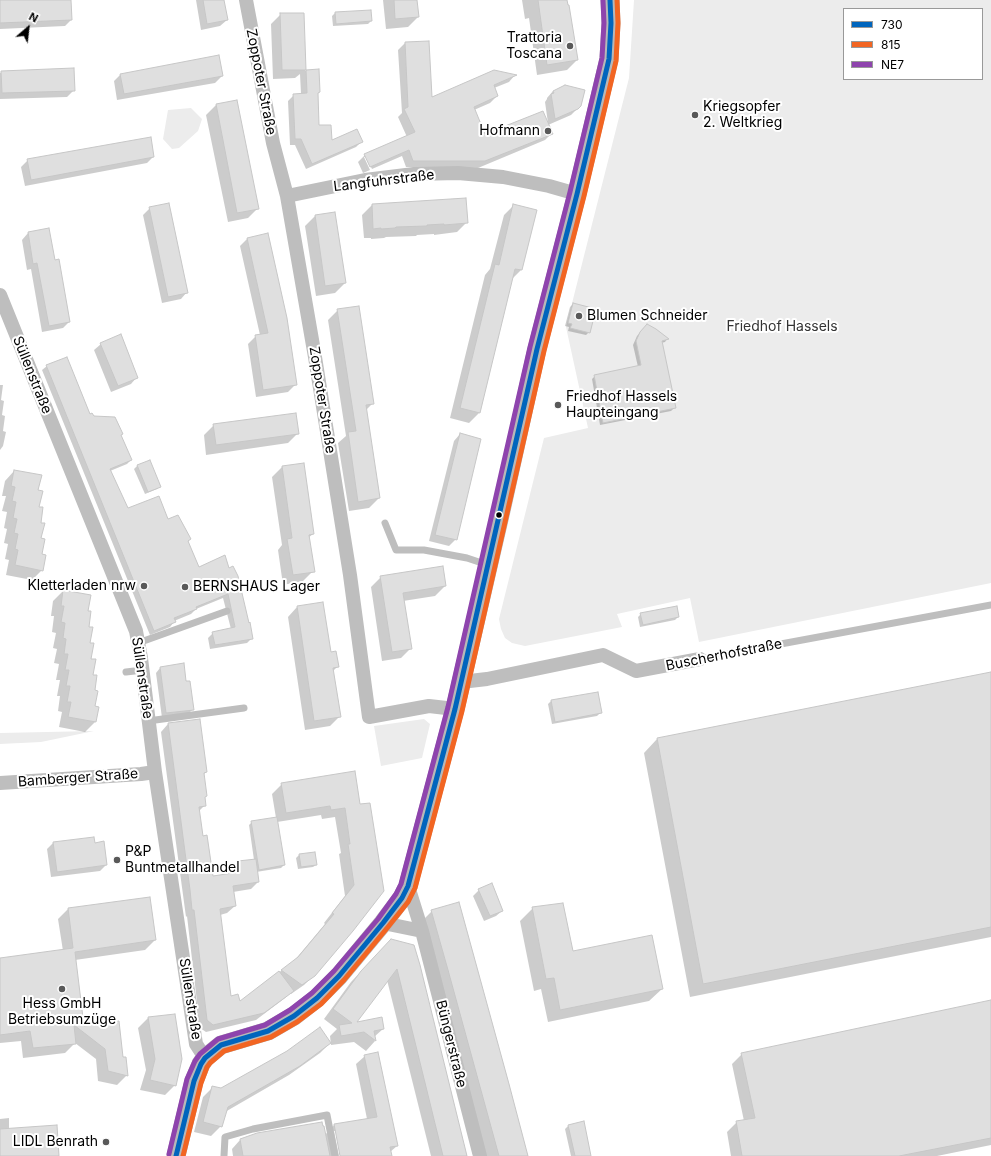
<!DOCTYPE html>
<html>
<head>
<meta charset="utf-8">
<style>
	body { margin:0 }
	#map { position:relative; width:991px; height:1156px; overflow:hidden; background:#fff; font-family:Inter,sans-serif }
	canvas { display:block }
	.legend { position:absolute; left:843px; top:8px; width:140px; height:72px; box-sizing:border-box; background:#fff; border:1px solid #999; margin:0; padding:5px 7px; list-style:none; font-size:12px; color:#000 }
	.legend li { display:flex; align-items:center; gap:8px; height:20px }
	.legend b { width:20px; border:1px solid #999 }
	.north { position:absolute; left:8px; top:8px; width:40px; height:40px; -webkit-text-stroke:3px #fff; paint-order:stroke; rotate:28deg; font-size:11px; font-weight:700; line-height:16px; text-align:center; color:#000 }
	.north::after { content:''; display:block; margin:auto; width:14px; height:18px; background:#000; clip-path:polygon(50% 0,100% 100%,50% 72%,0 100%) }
</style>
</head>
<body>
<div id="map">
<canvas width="991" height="1156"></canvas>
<ul class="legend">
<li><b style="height:5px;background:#0065bd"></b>730</li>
<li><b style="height:5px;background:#f26522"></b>815</li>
<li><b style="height:5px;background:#8e44ad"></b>NE7</li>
</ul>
<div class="north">N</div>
</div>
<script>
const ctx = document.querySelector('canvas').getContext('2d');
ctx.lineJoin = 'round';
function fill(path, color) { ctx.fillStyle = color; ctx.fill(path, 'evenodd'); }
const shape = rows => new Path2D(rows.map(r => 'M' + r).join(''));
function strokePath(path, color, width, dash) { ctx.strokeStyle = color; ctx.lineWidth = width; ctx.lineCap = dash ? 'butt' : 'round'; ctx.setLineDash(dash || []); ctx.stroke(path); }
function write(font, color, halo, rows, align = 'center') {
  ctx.font = font + ' Inter,sans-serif'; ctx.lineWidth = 4; ctx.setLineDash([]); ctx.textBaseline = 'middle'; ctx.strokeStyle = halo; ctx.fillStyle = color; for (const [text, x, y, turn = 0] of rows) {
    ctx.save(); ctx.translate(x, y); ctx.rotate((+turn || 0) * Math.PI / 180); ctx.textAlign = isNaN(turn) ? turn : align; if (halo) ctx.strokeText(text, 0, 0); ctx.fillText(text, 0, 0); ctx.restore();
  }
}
fill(shape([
	[634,0,991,0,991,583,699,642,690,598,617,614,622,627,525,646,512,643,505,638,501,629,499,619,544,438,588,428,566,327,629,78],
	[844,9,982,9,982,79,844,79],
	[191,108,202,119,198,131,179,148,172,149,163,139,168,110],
	[424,719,430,724,422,758,381,766,374,726],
	[94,731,41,742,0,744,0,733]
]), '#ececec');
fill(shape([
	[35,0,70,0,71,20,65,26,0,29,0,1],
	[196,0,223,0,227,20,220,26,201,30],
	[383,0,416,0,418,17,408,27,386,29],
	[522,0,566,0,577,60,567,70,537,75,529,18,525,19],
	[335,13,371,21,368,24,333,26,332,16],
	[281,14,303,14,305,71,318,70,319,92,317,95,318,126,331,142,362,141,356,147,306,169,295,145,290,145,288,101,294,95,301,94,300,74,295,78,273,79,271,24],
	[405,43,431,98,515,75,509,82,494,88,497,96,490,103,474,110,485,136,548,123,545,102,547,99,547,98,553,91,578,108,571,115,548,125,552,133,545,140,478,168,406,167,402,156,372,169,366,157,364,157,370,170,363,173,358,162,365,155,407,137,398,117,402,113,398,50],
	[2,72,74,90,67,97,0,99,0,73],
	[120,75,222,76,215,83,117,100,114,81],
	[236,101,258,208,248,218,228,222,206,115,216,105],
	[153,157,147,163,25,186,21,167,28,160],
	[372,205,467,222,457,232,434,235,434,234,417,235,416,236,386,237,384,238,371,239,371,238,364,238,362,215],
	[514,205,521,270,512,279,479,413,469,423,450,418,485,275,490,269,504,215],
	[150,208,187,292,181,299,162,303,143,215],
	[334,213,345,283,335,293,316,296,305,226,315,216],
	[48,230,54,261,69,322,63,328,42,332,31,269,27,270,22,240,28,233],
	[248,238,296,384,288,392,256,397,248,344,256,336,260,335,240,246],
	[573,304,589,332,586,335,568,331,569,327,565,326,570,307],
	[338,310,373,403,366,410,379,498,369,508,349,511,338,443,346,436,328,320],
	[644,328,667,339,665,342,661,343,674,408,671,411,600,425,592,379,595,376,638,367,633,345,637,336],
	[101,344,137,377,131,384,111,392,94,350],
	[47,366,90,415,120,435,131,460,127,464,110,471,127,509,168,520,190,539,188,542,199,568,224,556,252,638,247,643,210,649,208,638,213,633,231,629,223,598,196,609,191,614,174,621,174,622,170,627,150,635,42,370],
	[0,385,3,385,1,400,4,401,2,415,5,416,3,431,6,432,3,446,0,450],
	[214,425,298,433,288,443,206,455,204,435],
	[460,434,456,539,449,546,429,541,454,441],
	[149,461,160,486,157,489,145,494,134,469,137,466],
	[303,464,313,534,308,538,313,571,303,581,283,585,278,550,282,545,272,477,282,467],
	[14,471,37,491,42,570,32,580,6,575,9,560,5,559,8,544,4,543,7,529,4,528,7,512,2,511,6,496,2,496,5,481],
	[381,577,445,586,435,596,403,601,411,648,401,658,382,661,371,587],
	[63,591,87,612,95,722,85,732,59,727,62,712,58,711,60,696,57,696,60,680,56,680,59,664,54,663,57,649,53,648,56,633,52,632,54,616,51,616,53,601],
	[297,607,330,653,338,666,333,671,340,716,330,726,305,730,288,617],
	[641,614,678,617,675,620,640,627,638,617],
	[160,668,186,682,193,709,188,714,162,718,156,673],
	[991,673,991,937,690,997,644,753,657,739],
	[551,701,600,713,597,716,552,724,548,704],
	[199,720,206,772,203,775,205,805,198,812,202,837,212,877,231,874,231,869,238,862,254,860,249,825,252,822,276,818,272,794,282,784,359,805,383,890,314,975,304,985,291,994,290,993,285,998,256,1020,206,1032,200,1028,187,916,186,917,161,732,168,724],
	[321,815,322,819,335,817,341,853,339,854,345,896,324,923,325,924,294,961,239,1003,230,997,220,915,227,913,235,906,233,892,251,889,258,882,256,872,281,868,284,865,277,822],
	[53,843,94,844,106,865,100,871,51,877,47,849],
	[299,855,316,865,313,867,298,869,296,858],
	[479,890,502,911,496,916,484,921,473,896],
	[149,898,155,940,145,950,75,960,83,1027,122,1058,127,1075,117,1085,98,1081,96,1059,75,1043,65,1053,23,1058,21,1041,0,1043,0,959,63,951,58,919,68,909],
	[533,908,572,952,662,989,649,1001,548,1022,541,989,534,991,520,921],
	[432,911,527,1156,486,1156,422,921],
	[391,940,467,1156,431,1156,387,980,355,1023,383,1029,374,1037,375,1041,366,1051,354,1042,331,1045,330,1036,337,1029,324,1019,351,982],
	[991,1001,991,1145,937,1156,731,1156,727,1132,737,1122,744,1121,732,1064,742,1054],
	[174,1015,175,1085,165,1095,140,1090,146,1070,138,1028,148,1018],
	[330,1043,320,1053,289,1075,225,1112,221,1126,211,1136,194,1132,203,1097,213,1087,221,1090],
	[365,1056,397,1146,390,1152,391,1156,341,1156,336,1131,334,1131,339,1156,233,1156,232,1149,240,1140,325,1135,334,1125,367,1119,356,1064],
	[9,1118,9,1129,58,1156,0,1156,0,1119],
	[568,1126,589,1156,571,1156,565,1129]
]), '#0003');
const building = shape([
	[0,0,71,0,72,20,0,23,0,0],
	[203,0,224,0,228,20,207,24,203,0],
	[394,0,417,0,419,17,395,19,394,0],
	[538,0,567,0,568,5,569,5,578,60,547,65,538,0],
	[371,10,372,21,336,24,335,12,371,10],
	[280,13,304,13,306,70,282,70,280,13],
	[429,41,432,97,494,70,517,75,494,85,498,96,474,107,485,134,543,111,553,134,485,161,413,161,409,150,370,167,364,154,415,132,404,109,408,107,405,42,429,41],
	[219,55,223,76,124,94,120,74,219,55],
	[74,68,75,91,2,93,1,71,74,68],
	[319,69,320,92,318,93,319,125,331,125,332,140,357,129,363,142,312,164,301,139,295,139,293,94,307,93,306,70,319,69],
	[565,85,585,90,581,106,578,109,555,119,551,94,554,93,553,91,565,85],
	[237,100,259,209,237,213,216,104,237,100],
	[151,137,154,157,31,180,27,159,151,137],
	[466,198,468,223,444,225,444,224,427,225,427,226,396,227,395,228,381,229,381,228,373,229,372,204,466,198],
	[169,203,188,293,168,297,149,207,169,203],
	[513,204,537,210,522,270,515,269,480,413,460,408,495,264,499,265,513,204],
	[335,212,346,283,325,286,315,215,335,212],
	[49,228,55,260,59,259,70,322,49,326,37,263,33,264,28,232,49,228],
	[268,233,287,318,297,385,263,390,255,335,268,333,247,238,268,233],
	[573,303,596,309,590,333,570,328,572,324,568,323,573,303],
	[359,306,374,404,366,405,380,498,358,502,348,432,356,431,337,309,359,306],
	[647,324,656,329,669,339,662,341,676,408,603,423,594,375,641,365,636,341,640,332,647,324],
	[121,334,138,378,118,386,100,343,121,334],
	[67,357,90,414,92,413,94,416,115,417,123,434,121,435,132,460,110,469,128,508,159,496,168,519,178,515,191,539,188,541,199,567,225,555,229,568,233,566,238,576,249,623,250,622,253,639,215,645,212,632,235,627,228,594,196,607,197,609,174,618,176,622,154,631,46,365,67,357],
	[296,413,299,434,216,445,213,424,296,413],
	[460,433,481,439,457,540,435,535,460,433],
	[150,460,161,487,148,492,137,465,150,460],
	[304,463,314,534,309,535,315,572,293,575,287,539,292,538,282,466,304,463],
	[14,470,42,475,38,490,43,491,39,507,43,507,41,523,45,523,41,538,45,539,42,554,46,555,43,571,15,565,18,550,15,549,18,534,14,533,17,519,13,518,16,502,12,501,15,487,11,486,14,470],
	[443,566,446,586,403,593,412,649,392,652,380,576,443,566],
	[63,590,91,595,88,611,91,611,89,627,93,627,90,643,94,643,91,659,96,659,93,675,97,675,95,690,98,691,95,706,99,707,96,722,68,717,71,702,67,702,70,686,66,686,69,670,65,670,68,654,64,654,66,639,63,638,65,623,61,622,64,606,61,606,63,590],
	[323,602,331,652,336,651,339,667,333,668,341,717,314,721,297,606,323,602],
	[677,606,679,617,643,625,640,613,677,606],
	[184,663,186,681,190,681,194,710,166,713,160,667,184,663],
	[991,672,991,927,703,984,657,738,991,672],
	[598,692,602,713,555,722,551,700,598,692],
	[200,719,207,772,204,773,207,796,205,797,206,806,199,807,203,836,207,835,213,876,239,872,238,861,256,859,259,882,233,886,236,906,220,909,231,996,238,994,240,1001,279,971,294,991,264,1013,213,1025,207,1020,194,910,192,910,190,890,168,723,200,719],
	[355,771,360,804,370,803,384,891,353,931,315,976,302,985,281,970,298,957,334,914,332,913,354,885,348,844,350,844,345,808,331,810,330,806,286,813,281,783,355,771],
	[277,817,285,865,259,870,251,821,277,817],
	[94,837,95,843,104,841,107,865,57,872,53,842,94,837],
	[315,852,317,865,301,867,299,854,315,852],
	[492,883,503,911,490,916,478,889,492,883],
	[150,897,156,940,75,952,84,1026,119,1021,123,1057,126,1057,128,1076,108,1071,105,1049,74,1025,76,1044,33,1048,30,1031,0,1035,0,958,73,948,68,908,150,897],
	[459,902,509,1084,528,1156,499,1156,448,970,431,910,459,902],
	[563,903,573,951,652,935,663,989,560,1010,554,978,546,979,532,907,563,903],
	[391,939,414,945,420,965,467,1156,443,1156,397,969,357,1022,382,1017,384,1029,374,1031,376,1041,364,1032,341,1036,339,1025,352,1023,333,1009,361,971,391,939],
	[991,1000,991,1138,899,1156,742,1156,736,1121,755,1118,741,1053,991,1000],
	[175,1014,182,1059,176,1086,150,1080,155,1059,148,1017,175,1014],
	[320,1027,331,1043,300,1066,228,1107,222,1127,203,1122,212,1086,221,1088,287,1051,320,1027],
	[378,1052,398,1146,390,1147,392,1156,340,1156,334,1124,377,1117,364,1055,378,1052],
	[584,1121,591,1156,575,1156,568,1125,584,1121],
	[322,1122,323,1126,324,1126,330,1156,243,1156,240,1139,257,1133,322,1122],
	[57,1125,59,1156,0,1156,0,1129,57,1125]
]);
fill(building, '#dfdfdf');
strokePath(building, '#c7c7c7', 1);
strokePath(shape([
	[385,523,396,550,424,550,467,558,488,565],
	[138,643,227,611],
	[700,659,991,605],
	[126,672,143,670],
	[148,721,244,708],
	[224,1156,225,1137,253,1129,327,1115,335,1156]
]), '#bebebe', 7);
strokePath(shape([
	[246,0,273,143,287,196,315,357,350,575,369,717,429,706,455,709],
	[287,196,365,180,414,174,458,173,503,177,549,186,577,194],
	[0,295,136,631,141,658,155,772,196,1044,205,1058],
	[461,682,487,679,603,655,636,671,700,659],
	[0,783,141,774,155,772],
	[408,886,422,931,480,1156],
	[383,923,422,931]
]), '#bebebe', 14);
strokePath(shape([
	[176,1156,194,1081,201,1064,205,1058,221,1045,268,1031,294,1016,317,998,339,976,383,923,402,898,408,886,455,709,500,515,537,349,577,194,609,59,611,23,610,0]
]), '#b8b8b8', 19);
strokePath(shape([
	[176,1156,194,1081,201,1064,205,1058,221,1045,268,1031,294,1016,317,998,339,976,383,923,402,898,408,886,455,709,537,349,577,194,609,59,611,23,610,0]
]), '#0065bd', 5);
strokePath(shape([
	[183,1156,201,1083,207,1067,210,1063,224,1051,271,1037,297,1022,321,1004,344,980,388,927,408,902,415,888,462,711,544,351,584,196,616,61,618,23,617,0]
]), '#f26522', 5);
strokePath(shape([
	[169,1154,187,1079,195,1061,200,1054,218,1039,265,1025,290,1010,312,993,334,971,378,919,396,894,401,884,448,707,530,347,570,192,602,58,604,23,603,0]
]), '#8e44ad', 5);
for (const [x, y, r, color] of [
	[570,46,4,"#595959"],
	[695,115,4,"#595959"],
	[548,131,4,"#595959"],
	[579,316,4,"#595959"],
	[558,405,4,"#595959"],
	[499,515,3.5,"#000"],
	[144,586,4,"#595959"],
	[185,587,4,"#595959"],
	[117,860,4,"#595959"],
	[62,989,4,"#595959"],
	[106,1142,4,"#595959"]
]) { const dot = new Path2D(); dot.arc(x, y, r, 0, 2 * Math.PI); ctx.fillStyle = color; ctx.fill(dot); strokePath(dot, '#fff', 1.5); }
write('14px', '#000', '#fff', [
	["Trattoria",562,38,"right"],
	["Toscana",562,54,"right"],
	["Kriegsopfer",703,107],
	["2. Weltkrieg",703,123],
	["Hofmann",540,131,"right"],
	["Blumen Schneider",587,316],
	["Friedhof Hassels",566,397],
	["Haupteingang",566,413],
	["Kletterladen nrw",136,586,"right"],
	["BERNSHAUS Lager",193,587],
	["P&P",125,852],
	["Buntmetallhandel",125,868],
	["Hess GmbH",62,1004,"center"],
	["Betriebsumzüge",62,1020,"center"],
	["LIDL Benrath",98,1142,"right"]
], 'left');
write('14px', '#000', '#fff', [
	["Zoppoter Straße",261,82,79],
	["Langfuhrstraße",384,181,-7],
	["Süllenstraße",32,375,68],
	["Zoppoter Straße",322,400,81],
	["Buscherhofstraße",724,655,-11],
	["Süllenstraße",142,678,82],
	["Bamberger Straße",78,778,-4],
	["Süllenstraße",190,999,81],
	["Büngerstraße",451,1044,76]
]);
write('14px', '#333', '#fff', [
	["Friedhof Hassels",782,327]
]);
</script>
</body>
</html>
